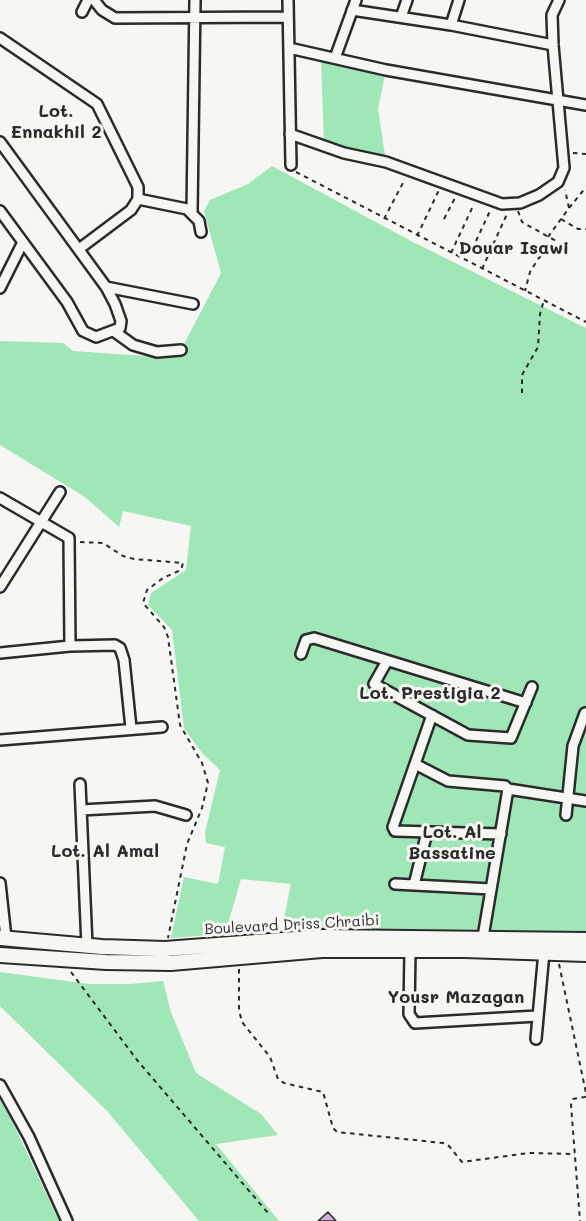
<!DOCTYPE html>
<html>
<head>
<meta charset="utf-8">
<style>
	body { margin:0 }
	canvas { display:block; background:#f6f6f2 }
</style>
</head>
<body>
<canvas width="586" height="1221"></canvas>
<script>
const ctx = document.querySelector('canvas').getContext('2d');
ctx.lineJoin = 'round';
function fill(path, color) { ctx.fillStyle = color; ctx.fill(path, 'evenodd'); }
const shape = rows => new Path2D(rows.map(r => 'M' + r).join(''));
function strokePath(path, color, width, dash) { ctx.strokeStyle = color; ctx.lineWidth = width; ctx.lineCap = dash ? 'butt' : 'round'; ctx.setLineDash(dash || []); ctx.stroke(path); }
function write(font, color, halo, rows, align = 'center') {
  ctx.font = font + ' Mali,sans-serif'; ctx.lineWidth = 6; ctx.setLineDash([]); ctx.textBaseline = 'middle'; ctx.strokeStyle = halo; ctx.fillStyle = color; for (const [text, x, y, turn = 0] of rows) {
    ctx.save(); ctx.translate(x, y); ctx.rotate((+turn || 0) * Math.PI / 180); ctx.textAlign = isNaN(turn) ? turn : align; if (halo) ctx.strokeText(text, 0, 0); ctx.fillText(text, 0, 0); ctx.restore();
  }
}
fill(shape([
	[321,56,386,70,378,109,386,162,324,147],
	[272,166,411,241,586,328,586,935,362,930,281,933,291,884,241,879,225,934,171,938,184,877,218,884,225,847,206,843,205,832,220,770,202,753,184,728,172,630,148,605,151,593,186,570,191,526,123,511,119,527,85,497,0,445,0,341,63,343,73,351,145,356,181,350,221,273,204,211,210,200,248,184],
	[0,972,89,984,131,984,163,981,171,1012,196,1073,261,1114,278,1135,216,1144,279,1221,199,1221,108,1112,0,1006],
	[0,1100,12,1121,59,1221,0,1221]
]), '#9fe7b6');
const building = shape([
	[328,1212,336,1221,318,1221,328,1212]
]);
fill(building, '#d1afd9');
strokePath(building, '#2b2b2b', 1.5);
const minor = shape([
	[94,0,102,10,115,18,288,17],
	[288,0,291,165],
	[352,10,451,25,553,45],
	[82,12,88,0],
	[401,17,407,0],
	[451,25,459,0],
	[0,38,97,104,138,187,138,199,131,210,79,249],
	[289,48,386,70,586,105],
	[335,58,356,0],
	[290,134,344,153,386,162,502,204,520,203,539,195,558,182,564,168,553,45,552,15,559,0],
	[0,142,106,287,115,304,121,321,120,328,96,337,83,331,67,302,0,211],
	[138,199,187,209,199,221,201,232],
	[192,212,195,0],
	[106,287,193,304],
	[0,288,23,242],
	[115,332,133,345,157,352,181,350],
	[0,498,69,538,70,646],
	[0,587,60,492],
	[0,653,70,646,115,645,120,648,124,660,131,728],
	[301,654,306,640,314,638,526,703],
	[387,661,374,684,468,735,511,738,532,687],
	[432,715,393,827,395,831,501,834],
	[0,740,162,727],
	[415,764,448,781,505,786,508,789,483,937],
	[80,784,87,946],
	[508,789,586,801],
	[81,810,155,806,186,815],
	[566,815,573,746,585,713],
	[0,883,6,938],
	[395,884,491,889],
	[414,885,427,832],
	[410,950,409,1014,415,1023,537,1016],
	[536,1039,544,952],
	[0,1085,29,1137,67,1221]
]);
const secondary = shape([
	[0,938,102,947,165,949,322,937,586,940],
	[0,955,106,962,171,963,322,950,464,950,586,954]
]);
strokePath(minor, '#2b2b2b', 14);
strokePath(secondary, '#2b2b2b', 18);
strokePath(shape([
	[573,153,586,154],
	[296,172,586,322],
	[569,208,586,187],
	[518,211,522,222,556,241,538,259,530,272,525,291],
	[384,219,405,179],
	[444,219,455,198],
	[561,219,578,229,586,229],
	[417,236,439,190],
	[548,237,569,208,565,190],
	[476,241,490,211],
	[451,253,474,204],
	[482,269,507,214],
	[522,393,522,375,538,347,540,314,544,300],
	[80,542,103,543,123,556,134,559,183,563,181,570,163,578,147,590,143,603,164,627,168,637,180,725,202,763,208,783,202,808,187,844,168,938],
	[559,964,586,1093,585,1097,573,1099,571,1105,580,1221],
	[239,969,239,1010,242,1022,270,1057,278,1079,284,1083,323,1092,333,1128,337,1132,443,1143,449,1146,462,1162,529,1153,575,1154],
	[71,972,137,1060,268,1213]
]), '#2b2b2b', 2, [4.5, 4.5]);
strokePath(minor, '#f6f6f2', 9);
strokePath(secondary, '#f6f6f2', 14);
write('15px', '#2b2b2b', '#f6f6f2', [
	["Boulevard Driss Chraibi",292,925,-3]
]);
write('bold 18px', '#2b2b2b', '#f6f6f2', [
	["Lot.",56,111],
	["Ennakhil 2",56,132],
	["Douar Isawi",514,248],
	["Lot. Prestigia 2",430,693],
	["Lot. Al",452,832],
	["Bassatine",452,853],
	["Lot. Al Amal",105,851],
	["Yousr Mazagan",456,997]
]);
</script>
</body>
</html>
